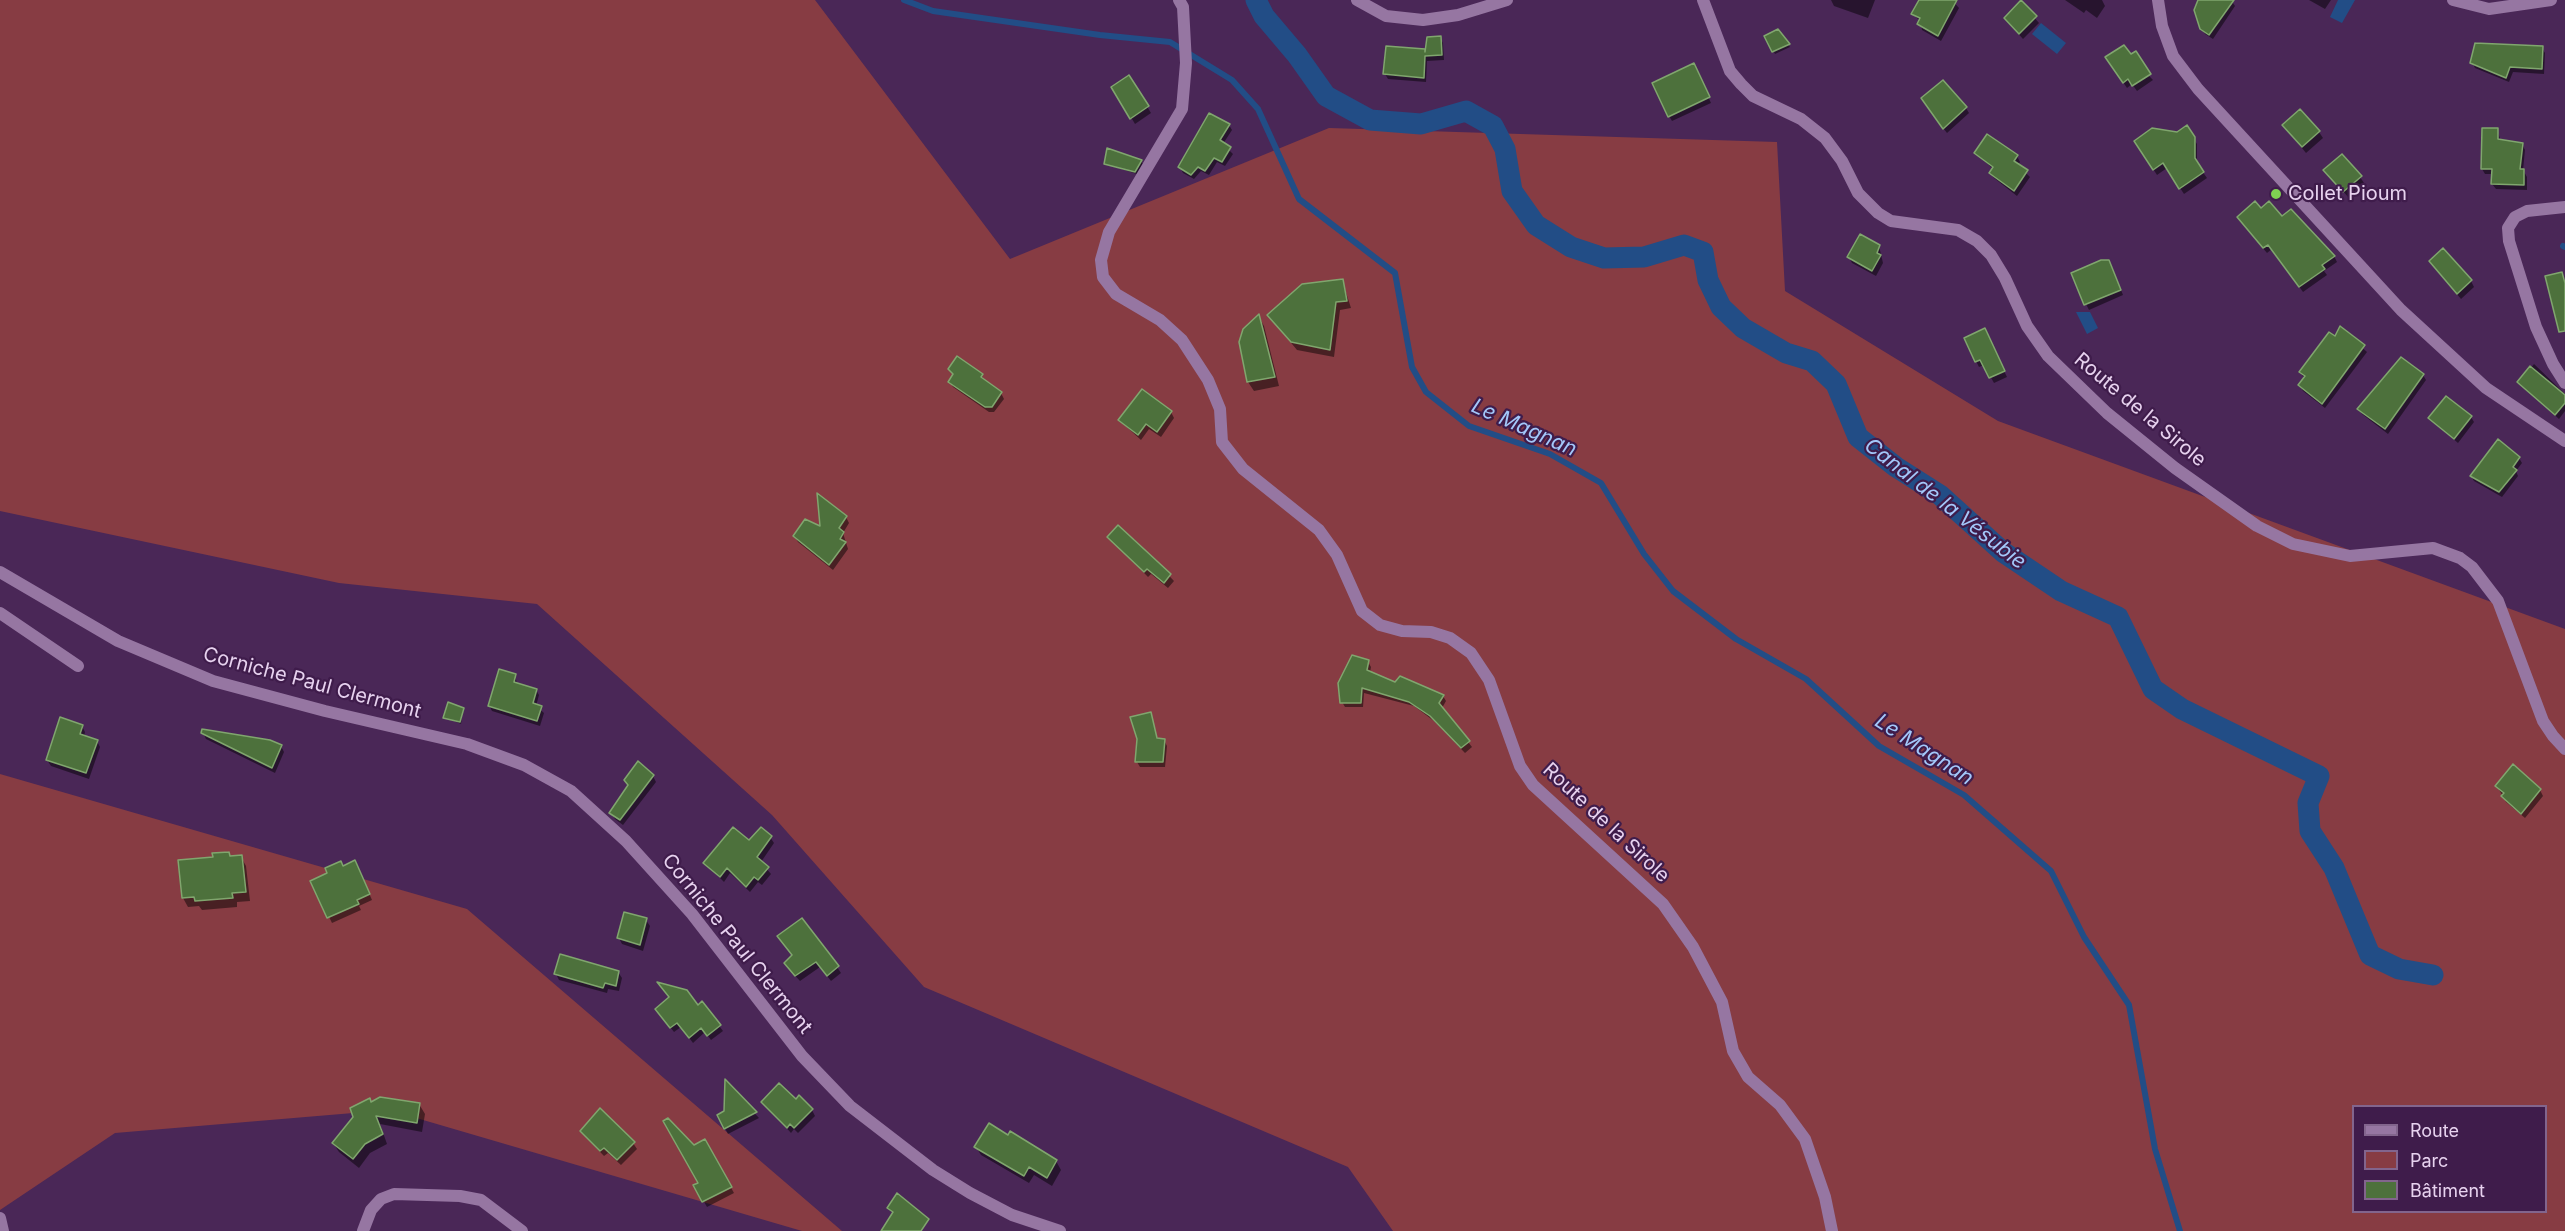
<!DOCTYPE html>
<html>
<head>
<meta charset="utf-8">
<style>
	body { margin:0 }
	#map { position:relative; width:2565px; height:1231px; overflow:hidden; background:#4a2757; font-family:Inter,sans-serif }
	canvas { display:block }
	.legend { position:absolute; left:2352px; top:1105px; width:195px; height:108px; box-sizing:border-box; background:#3f1c4b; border:2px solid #82658d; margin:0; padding:8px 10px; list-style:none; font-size:18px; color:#e7d2ef }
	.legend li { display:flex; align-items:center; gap:12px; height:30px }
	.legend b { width:30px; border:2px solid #82658d }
</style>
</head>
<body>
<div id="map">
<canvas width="2565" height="1231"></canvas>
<ul class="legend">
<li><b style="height:8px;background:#9676a2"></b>Route</li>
<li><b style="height:16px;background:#873c43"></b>Parc</li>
<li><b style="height:16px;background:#4d713c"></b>Bâtiment</li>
</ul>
</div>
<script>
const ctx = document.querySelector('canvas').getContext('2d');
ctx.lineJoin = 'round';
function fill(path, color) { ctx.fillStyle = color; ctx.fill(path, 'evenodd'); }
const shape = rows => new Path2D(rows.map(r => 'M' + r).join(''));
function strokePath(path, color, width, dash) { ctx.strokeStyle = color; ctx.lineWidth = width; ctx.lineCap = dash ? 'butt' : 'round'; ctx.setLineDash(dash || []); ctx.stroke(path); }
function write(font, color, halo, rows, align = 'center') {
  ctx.font = font + ' Inter,sans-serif'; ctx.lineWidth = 4.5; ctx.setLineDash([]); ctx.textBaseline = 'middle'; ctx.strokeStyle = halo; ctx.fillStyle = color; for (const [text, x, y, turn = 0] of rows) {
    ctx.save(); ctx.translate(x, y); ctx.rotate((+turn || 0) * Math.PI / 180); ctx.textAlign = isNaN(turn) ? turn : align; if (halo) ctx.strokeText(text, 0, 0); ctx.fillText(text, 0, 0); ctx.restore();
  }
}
fill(shape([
	[0,0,815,0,1010,259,1329,128,1777,142,1785,291,1998,421,2565,629,2565,1231,1393,1231,1348,1167,924,987,772,815,537,604,339,583,0,511],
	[2354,1106,2546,1106,2546,1212,2354,1212],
	[0,774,467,909,842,1231,802,1231,389,1110,115,1133,0,1210]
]), '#873c43');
fill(shape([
	[2338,0,2355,0,2342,23,2330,17],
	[2041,23,2066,43,2057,54,2032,34],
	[2076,312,2090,312,2098,328,2087,334]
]), '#224d86');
fill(shape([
	[1831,0,1875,0,1868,18,1834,6],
	[1921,0,1952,0,1959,8,1941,41,1922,30,1920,21,1913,14],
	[2065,0,2102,0,2105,6,2097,18,2086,10,2084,13],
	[2200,0,2231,0,2235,6,2213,39,2205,34,2194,8],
	[2309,0,2331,0,2325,9],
	[2021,2,2039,23,2023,39,2005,19],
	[1778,31,1790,47,1775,54,1766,37],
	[1440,37,1443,43,1444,60,1427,61,1426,82,1388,79,1385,74,1424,50,1426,54],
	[2542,48,2545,53,2544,74,2513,72,2509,82,2475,68,2472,62],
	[2130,56,2153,80,2137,91,2132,84,2127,88,2111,64],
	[1696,70,1711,103,1672,121,1669,116],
	[1129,77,1151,113,1135,124,1113,87],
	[1966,108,1969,113,1947,133,1932,114],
	[1229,125,1232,130,1223,144,1233,154,1225,166,1217,162,1209,175,1201,171,1194,179,1183,173,1180,167],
	[2284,126,2319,132,2323,138,2306,153],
	[2186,127,2197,144,2197,164,2207,178,2184,194,2167,168,2157,175,2139,147,2177,133],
	[2497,130,2501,141,2522,144,2525,150,2523,170,2527,177,2527,190,2496,189,2492,184,2493,174,2485,174,2482,169],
	[1976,153,2017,156,2020,162,2018,165,2030,177,2017,196,1994,178,1990,173,1993,169],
	[1141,161,1143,164,1137,174,1106,164],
	[2325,170,2360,177,2364,183,2348,197],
	[2261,210,2282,219,2334,256,2337,262,2324,271,2327,275,2303,292,2272,249,2267,253,2242,223],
	[1879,246,1883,263,1876,276,1852,263,1849,257],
	[2430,262,2471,281,2474,287,2461,299],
	[2112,267,2123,295,2089,310,2086,304],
	[1342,280,1351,308,1340,310,1334,357,1297,350,1269,316],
	[1259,317,1264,326,1279,386,1254,391,1248,382],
	[2340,328,2367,352,2325,408,2303,391,2300,386,2305,379,2300,372,2335,339],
	[1987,336,2007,377,1994,383,1984,365,1979,367,1976,361],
	[957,358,982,376,985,382,1001,393,1004,399,994,412,989,412,953,387,950,382,954,376,950,370],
	[2534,364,2565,394,2565,411,2559,419,2519,382],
	[2423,375,2426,380,2388,434,2362,414,2359,409],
	[1171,412,1174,418,1161,437,1149,429,1141,440,1119,420],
	[2471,417,2474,422,2458,443,2430,419],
	[2519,458,2522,463,2516,471,2518,476,2502,497,2474,481,2471,476],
	[846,517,849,523,843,533,848,549,833,570,798,542,794,536,822,529],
	[1109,537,1134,539,1174,581,1168,588,1151,574,1148,577],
	[1368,662,1371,667,1370,673,1395,684,1443,696,1446,701,1442,708,1472,747,1465,753,1434,721,1414,706,1364,693,1363,707,1345,707,1342,702],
	[515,675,517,684,536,690,539,695,536,706,544,713,540,726,492,711,489,705],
	[463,709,461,724,445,717],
	[1150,714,1158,740,1164,740,1167,746,1165,767,1140,767,1137,762],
	[82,726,85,732,84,737,97,741,100,747,89,779,51,766,47,760],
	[203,733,281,746,284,752,275,773,206,739],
	[653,776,656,782,623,825,615,819,611,813],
	[2497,786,2540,790,2543,796,2525,818,2506,802],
	[770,837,774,843,761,862,771,874,762,885,758,882,750,892,730,873,724,882,705,863,749,842],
	[241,857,246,866,250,901,237,902,237,907,202,910,199,906,188,907,183,898,231,858],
	[343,868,358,868,372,900,359,906,361,910,332,923,312,882],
	[646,920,650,926,643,951,622,944,619,938],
	[793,956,837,967,841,973,831,981,820,967,800,981,789,969],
	[618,972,622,978,619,991,608,989,607,993,559,980,556,974],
	[702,1003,723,1031,711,1040,705,1032,693,1043,681,1027,674,1032,660,1014,698,1007],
	[726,1082,759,1118,728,1134,725,1128],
	[796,1101,812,1110,815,1116,798,1133,794,1129,791,1133,763,1102],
	[372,1104,419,1104,425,1114,422,1132,380,1124,387,1144,370,1153,359,1168,339,1152,333,1143],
	[581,1132,633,1143,637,1149,621,1165,608,1153,604,1156],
	[705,1141,734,1193,707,1207,695,1186,700,1183,694,1147],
	[976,1147,1056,1161,1061,1170,1052,1186,1034,1175,1029,1183,981,1155]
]), '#0007');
strokePath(shape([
	[904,0,933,11,1100,35,1170,42,1232,80,1258,109,1299,199,1395,273,1412,367,1426,392,1469,426,1550,454,1601,483,1644,554,1673,591,1736,639,1806,679,1879,746,1964,795,2051,871,2084,937,2129,1005,2155,1149,2180,1231],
	[2563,246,2565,247]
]), '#224d86', 6);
strokePath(shape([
	[1256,0,1264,16,1297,55,1326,96,1370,120,1421,124,1466,111,1493,126,1505,149,1512,191,1536,225,1571,247,1604,258,1644,257,1684,245,1703,252,1708,280,1721,307,1743,328,1786,353,1812,361,1836,384,1858,437,1896,467,1940,495,2003,552,2061,591,2118,617,2153,689,2182,709,2319,776,2308,803,2310,831,2334,868,2370,955,2399,969,2433,975]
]), '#224d86', 21);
const building = shape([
	[1919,0,1957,0,1938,36,1917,24,1920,18,1911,14,1919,0],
	[2021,0,2037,16,2019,34,2004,18,2021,0],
	[2198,0,2234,0,2209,35,2200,29,2194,10,2198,0],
	[1778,29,1790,44,1772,52,1764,36,1778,29],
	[1441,36,1442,55,1425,56,1424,78,1383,74,1386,46,1425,49,1425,52,1427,37,1441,36],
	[2475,43,2543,46,2542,69,2510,67,2506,78,2470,63,2475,43],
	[2124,45,2131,54,2136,51,2151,74,2132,86,2128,79,2123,83,2105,57,2124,45],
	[1694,63,1710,97,1668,117,1652,83,1694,63],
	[1129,75,1149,106,1130,119,1111,87,1129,75],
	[1943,80,1967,107,1943,129,1921,98,1943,80],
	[2300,109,2320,131,2302,147,2282,125,2300,109],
	[1209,113,1230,124,1220,140,1231,147,1222,162,1214,158,1205,171,1198,167,1191,175,1178,167,1209,113],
	[2187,125,2195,137,2195,158,2204,172,2179,189,2163,163,2153,170,2134,141,2152,128,2177,132,2187,125],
	[2482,128,2498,128,2498,139,2523,143,2520,169,2524,169,2524,185,2491,184,2492,169,2481,169,2482,128],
	[1987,134,2018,155,2014,161,2028,170,2014,191,1989,173,1993,167,1974,153,1987,134],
	[1107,148,1142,160,1135,172,1104,164,1107,148],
	[2342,154,2362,176,2343,192,2323,170,2342,154],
	[2255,201,2261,208,2269,201,2282,216,2291,209,2335,256,2322,265,2325,269,2299,287,2268,245,2263,248,2237,217,2255,201],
	[1860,234,1880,245,1877,253,1881,255,1872,271,1847,257,1860,234],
	[2443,248,2472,280,2457,294,2429,261,2443,248],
	[2101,260,2109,260,2121,290,2084,305,2071,273,2101,260],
	[2562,272,2565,283,2565,331,2559,332,2545,276,2562,272],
	[1343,279,1347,301,1336,302,1330,350,1291,342,1267,315,1302,284,1343,279],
	[1259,314,1275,377,1247,382,1239,342,1243,329,1259,314],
	[2340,326,2365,345,2322,404,2298,385,2305,376,2299,372,2329,332,2335,336,2340,326],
	[1985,328,2005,371,1989,378,1980,360,1975,362,1964,338,1985,328],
	[957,356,983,374,981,377,1002,392,992,407,985,407,948,382,953,374,948,369,957,356],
	[2401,357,2424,374,2385,429,2357,409,2401,357],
	[2530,366,2565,395,2565,403,2555,415,2517,382,2530,366],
	[1142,389,1172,411,1157,432,1146,424,1138,435,1118,420,1142,389],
	[2446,396,2472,416,2454,439,2428,418,2446,396],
	[2498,439,2520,457,2513,467,2517,470,2499,492,2470,476,2498,439],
	[817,493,847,516,839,528,844,532,840,539,846,542,829,565,793,536,805,519,820,526,817,493],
	[1118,525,1171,574,1164,583,1147,569,1144,572,1107,537,1118,525],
	[1352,655,1369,660,1367,670,1395,682,1400,676,1444,695,1439,703,1470,741,1461,748,1430,716,1409,702,1362,688,1361,703,1340,703,1338,683,1352,655],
	[499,669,516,674,514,682,537,689,533,703,542,706,537,721,488,706,499,669],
	[448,702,464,708,460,722,443,718,448,702],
	[1151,712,1157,738,1165,739,1163,762,1135,762,1137,739,1130,717,1151,712],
	[60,717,83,725,80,734,98,740,86,773,46,760,60,717],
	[202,729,270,740,282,745,272,768,201,733,202,729],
	[638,761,654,775,620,820,609,813,628,785,624,780,638,761],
	[2513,764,2541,789,2521,814,2501,796,2504,793,2495,786,2513,764],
	[733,827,749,840,761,827,772,836,757,857,769,867,758,880,754,877,746,887,727,868,720,877,703,863,733,827],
	[229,852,230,856,242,855,246,892,232,893,233,898,195,901,194,897,182,898,178,860,213,857,212,853,229,852],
	[355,860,370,894,357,900,359,904,327,918,310,881,327,873,325,868,341,861,343,866,355,860],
	[624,912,647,918,640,945,617,938,624,912],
	[802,918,839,966,827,976,816,962,795,976,784,963,792,955,777,936,802,918],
	[560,954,619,971,616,986,605,983,603,988,554,974,560,954],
	[657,982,687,990,698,1005,702,1001,721,1025,707,1036,701,1028,689,1038,677,1023,670,1028,655,1009,669,997,657,982],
	[725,1079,757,1112,724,1129,717,1115,724,1111,725,1079],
	[779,1083,796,1099,799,1095,813,1109,794,1128,790,1124,787,1128,761,1102,779,1083],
	[380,1097,420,1103,417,1123,376,1116,383,1134,365,1144,353,1159,332,1143,353,1117,350,1108,370,1098,371,1102,380,1097],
	[600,1108,635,1142,617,1160,604,1148,600,1151,580,1131,600,1108],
	[668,1118,694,1145,705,1139,732,1187,702,1202,693,1185,698,1183,663,1121,668,1118],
	[989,1123,1008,1135,1010,1131,1057,1160,1047,1178,1029,1167,1024,1176,974,1147,989,1123],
	[897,1193,929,1219,921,1231,881,1231,893,1212,887,1208,897,1193]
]);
fill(building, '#4d713c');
strokePath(building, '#80a66e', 1.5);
strokePath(shape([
	[2565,207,2527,211,2515,217,2508,228,2509,241,2536,327,2553,364,2565,383],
	[0,613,78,666],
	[0,1218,3,1231]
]), '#9676a2', 12);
strokePath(shape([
	[1179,0,1183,7,1186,63,1182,109,1109,232,1101,260,1103,277,1116,294,1160,320,1182,340,1208,380,1220,409,1222,442,1243,469,1319,530,1337,555,1362,611,1380,625,1402,631,1431,632,1450,638,1471,653,1489,680,1520,766,1533,785,1663,904,1693,947,1722,1002,1733,1051,1748,1077,1780,1105,1805,1139,1825,1197,1832,1231],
	[1357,0,1386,16,1423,20,1458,15,1507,0],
	[1703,0,1730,71,1741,84,1753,96,1801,119,1825,138,1842,161,1858,193,1878,213,1891,221,1958,230,1977,241,1991,255,2005,278,2027,326,2048,356,2107,413,2175,468,2257,526,2293,544,2350,556,2433,548,2460,558,2472,567,2498,601,2543,721,2553,736,2565,749],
	[2158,0,2162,26,2173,56,2198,89,2401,310,2486,388,2565,441],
	[2453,0,2489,9,2551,0],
	[0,572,118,641,213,681,325,711,467,744,524,765,571,791,626,841,692,914,802,1056,850,1106,933,1170,970,1193,1012,1215,1060,1231],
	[363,1231,371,1210,381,1199,394,1194,460,1196,481,1200,522,1231]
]), '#9676a2', 12);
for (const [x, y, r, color] of [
	[2276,194,6,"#7fd052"]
]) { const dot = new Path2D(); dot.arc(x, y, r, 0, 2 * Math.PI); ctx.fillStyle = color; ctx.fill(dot); strokePath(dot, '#3f1c4b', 2); }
write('20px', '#e7d2ef', '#3f1c4b', [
	["Collet Pioum",2288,194]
], 'left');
write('20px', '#e7d2ef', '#3f1c4b', [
	["Route de la Sirole",2140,410,40],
	["Corniche Paul Clermont",312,683,15],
	["Route de la Sirole",1606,823,43],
	["Corniche Paul Clermont",737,944,51]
]);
write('italic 21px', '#a3c8fa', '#3f1c4b', [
	["Le Magnan",1524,428,24],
	["Canal de la Vésubie",1945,504,38],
	["Le Magnan",1924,750,33]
]);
</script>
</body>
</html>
